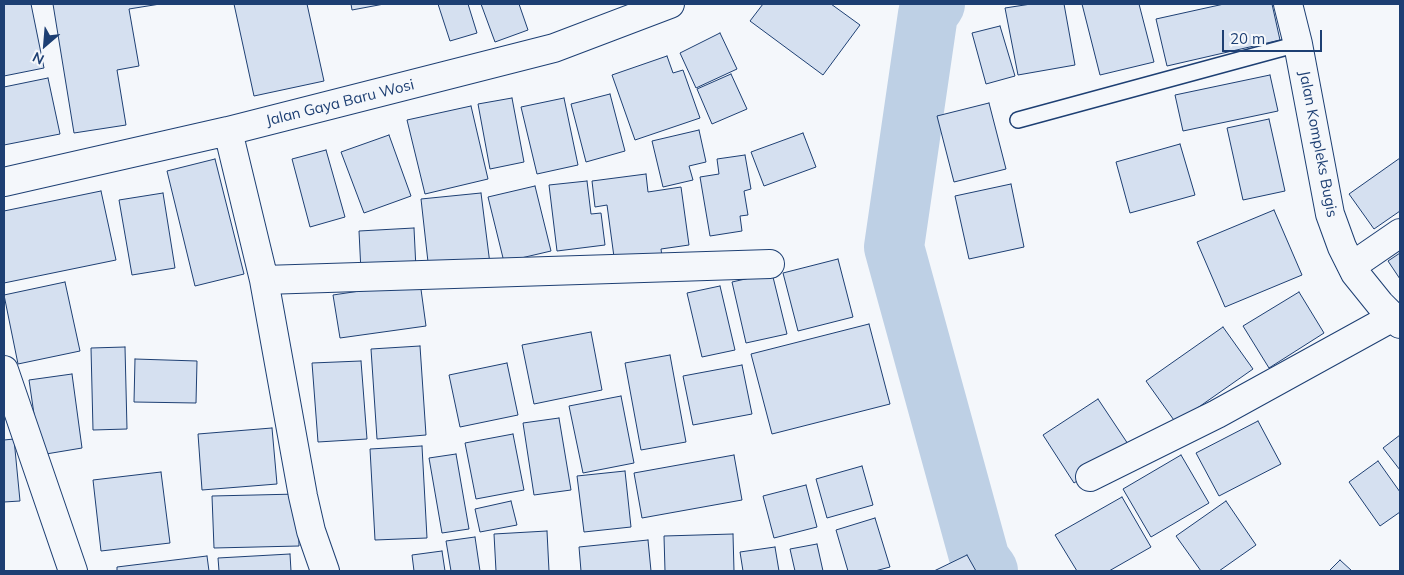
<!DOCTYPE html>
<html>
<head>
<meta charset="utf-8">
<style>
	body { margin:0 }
	#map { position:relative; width:1404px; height:575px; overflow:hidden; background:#f4f7fb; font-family:Mulish,sans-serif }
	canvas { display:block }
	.frame { position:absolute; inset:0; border:5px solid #1d3f73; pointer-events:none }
	.north { position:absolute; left:20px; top:20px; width:50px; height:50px; -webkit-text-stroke:4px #f4f7fb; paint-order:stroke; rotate:207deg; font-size:14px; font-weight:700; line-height:20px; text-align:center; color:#1d3f73 }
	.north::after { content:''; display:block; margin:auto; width:18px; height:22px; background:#1d3f73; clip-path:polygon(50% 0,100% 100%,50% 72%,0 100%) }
	.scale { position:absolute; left:1222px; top:30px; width:100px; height:22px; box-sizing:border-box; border:2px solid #1d3f73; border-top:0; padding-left:6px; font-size:15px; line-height:18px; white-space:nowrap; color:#1d3f73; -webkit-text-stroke:4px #f4f7fb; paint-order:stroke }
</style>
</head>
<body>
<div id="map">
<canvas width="1404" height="575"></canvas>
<div class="frame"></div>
<div class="north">N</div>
<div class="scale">20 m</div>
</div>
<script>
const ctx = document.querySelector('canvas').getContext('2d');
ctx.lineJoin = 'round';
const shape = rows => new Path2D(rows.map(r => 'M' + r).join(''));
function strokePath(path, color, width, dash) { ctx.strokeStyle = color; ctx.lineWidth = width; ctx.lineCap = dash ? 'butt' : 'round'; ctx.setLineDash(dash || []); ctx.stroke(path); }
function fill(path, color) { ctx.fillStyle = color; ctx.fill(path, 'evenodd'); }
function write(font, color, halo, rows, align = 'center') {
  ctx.font = font + ' Mulish,sans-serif'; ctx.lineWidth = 4; ctx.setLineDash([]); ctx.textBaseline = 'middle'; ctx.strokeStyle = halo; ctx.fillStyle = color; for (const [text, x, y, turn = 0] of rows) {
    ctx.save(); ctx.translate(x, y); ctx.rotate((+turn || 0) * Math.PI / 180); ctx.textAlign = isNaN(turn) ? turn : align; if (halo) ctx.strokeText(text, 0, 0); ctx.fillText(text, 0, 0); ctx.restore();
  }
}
strokePath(shape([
	[935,4,928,14,894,247,980,560,988,571]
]), '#bed0e5', 60);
const building = shape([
	[4,4,31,4,44,68,4,76,4,4],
	[53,4,160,4,129,9,139,66,117,70,126,125,74,133,53,4],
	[234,4,307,4,324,81,254,96,234,4],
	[351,4,384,4,352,10,351,4],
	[438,4,468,4,477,33,450,41,438,4],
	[481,4,519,4,528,30,495,42,481,4],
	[763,4,831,4,860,25,823,75,750,21,763,4],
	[1031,4,1064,4,1075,65,1018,75,1005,8,1031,4],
	[1082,4,1139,4,1154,62,1100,75,1082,4],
	[1224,4,1272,4,1280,40,1167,66,1156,19,1224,4],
	[1000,26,1015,76,986,84,972,33,1000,26],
	[720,33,737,69,696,88,680,53,720,33],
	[667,56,673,73,683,70,700,118,635,140,612,75,667,56],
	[731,74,747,109,712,124,697,89,731,74],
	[1270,75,1278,111,1183,131,1175,95,1270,75],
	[48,78,60,134,4,145,4,87,48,78],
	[610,94,625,151,586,162,571,104,610,94],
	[512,98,524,162,490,169,478,104,512,98],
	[564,98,578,165,537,174,521,107,564,98],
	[989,103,1006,169,954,182,937,116,989,103],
	[471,106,488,179,425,194,407,120,471,106],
	[1269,119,1285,191,1243,200,1227,128,1269,119],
	[699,130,706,162,689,166,693,180,663,187,652,141,699,130],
	[803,133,816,167,764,186,751,152,803,133],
	[389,135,411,196,364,213,341,152,389,135],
	[1180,144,1195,195,1130,213,1116,162,1180,144],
	[326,150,345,217,310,227,292,159,326,150],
	[745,155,751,189,744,191,748,215,740,216,742,231,710,236,700,177,719,174,717,159,745,155],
	[1400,158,1400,211,1374,229,1349,194,1400,158],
	[215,159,244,274,195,286,167,171,215,159],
	[646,174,648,192,681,187,689,245,661,249,663,264,614,257,607,205,595,207,592,181,646,174],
	[587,181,591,214,601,213,605,245,557,251,549,185,587,181],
	[1011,184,1024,247,969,259,955,196,1011,184],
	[535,186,551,251,504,262,488,197,535,186],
	[101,191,116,260,4,283,4,211,101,191],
	[163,193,175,268,132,275,119,200,163,193],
	[481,193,490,264,429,271,421,199,481,193],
	[1274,210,1302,275,1225,307,1197,242,1274,210],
	[414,228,416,269,361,272,359,231,414,228],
	[1400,253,1400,279,1388,261,1400,253],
	[838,259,853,317,798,331,783,273,838,259],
	[772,273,787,334,746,343,732,282,772,273],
	[65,282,80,351,18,364,4,295,65,282],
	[420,282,426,326,340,338,333,295,420,282],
	[720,286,735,350,702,357,687,293,720,286],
	[1299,292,1324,333,1269,368,1243,326,1299,292],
	[869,324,890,404,772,434,751,354,869,324],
	[1223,327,1253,369,1176,423,1146,381,1223,327],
	[591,332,602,390,534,404,522,345,591,332],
	[420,346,426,435,377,439,371,349,420,346],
	[125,347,127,429,93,430,91,348,125,347],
	[670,355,686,442,641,450,625,363,670,355],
	[135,359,197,361,196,403,134,402,135,359],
	[361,361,367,439,318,442,312,363,361,361],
	[507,363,518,415,460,427,449,375,507,363],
	[742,365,752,414,693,425,683,376,742,365],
	[72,374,82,448,40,455,29,380,72,374],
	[621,396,634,463,583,473,569,406,621,396],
	[1098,399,1130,447,1074,483,1043,435,1098,399],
	[559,418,571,490,534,495,523,423,559,418],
	[1258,421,1281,464,1219,496,1196,453,1258,421],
	[272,428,277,484,202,490,198,434,272,428],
	[513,434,524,490,476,499,465,443,513,434],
	[1400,435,1400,470,1383,448,1400,435],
	[14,439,20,501,4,502,4,440,14,439],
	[422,446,427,538,375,540,370,449,422,446],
	[456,454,469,529,442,533,429,458,456,454],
	[734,455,742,500,642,518,634,473,734,455],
	[1181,455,1209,503,1151,537,1123,489,1181,455],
	[1378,461,1400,492,1400,512,1380,526,1349,482,1378,461],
	[862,466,873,505,827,518,816,479,862,466],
	[625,471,631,527,584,532,577,476,625,471],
	[161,472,170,543,101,551,93,480,161,472],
	[806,485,817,527,774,538,763,496,806,485],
	[298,494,299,546,214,548,212,496,298,494],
	[1122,497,1151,547,1109,571,1077,571,1055,535,1122,497],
	[511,501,517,525,480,532,475,509,511,501],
	[1226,501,1256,545,1219,571,1201,571,1176,536,1226,501],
	[875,518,890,567,875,571,848,571,836,530,875,518],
	[547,531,549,571,496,571,494,534,547,531],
	[733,534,734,571,665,571,664,536,733,534],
	[475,537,480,571,451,571,446,541,475,537],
	[648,540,651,571,581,571,579,547,648,540],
	[817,544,823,571,795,571,790,549,817,544],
	[775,547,779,571,743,571,740,552,775,547],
	[442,551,445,571,414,571,412,555,442,551],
	[290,554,291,571,219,571,218,558,290,554],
	[967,555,976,571,934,571,967,555],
	[207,556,209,571,117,571,117,567,207,556],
	[1340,560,1352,571,1329,571,1340,560]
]);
fill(building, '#d5e0f0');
strokePath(building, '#1d3f73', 1);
const service = shape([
	[1018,120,1298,44]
]);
const minor = shape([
	[1288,4,1298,44,1330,214,1342,247,1355,273,1380,304,1400,324],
	[228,131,264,280,303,496,311,531,325,571],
	[4,182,228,131,554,48,670,4],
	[1352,266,1400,233],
	[264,280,770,264],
	[4,370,73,571],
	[1090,477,1217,414,1393,317]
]);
strokePath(service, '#1d3f73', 18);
strokePath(minor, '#1d3f73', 30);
strokePath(service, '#f4f7fb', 15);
strokePath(minor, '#f4f7fb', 28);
write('15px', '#1d3f73', '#f4f7fb', [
	["Jalan Gaya Baru Wosi",340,103,-14],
	["Jalan Kompleks Bugis",1318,144,79]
]);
</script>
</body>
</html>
